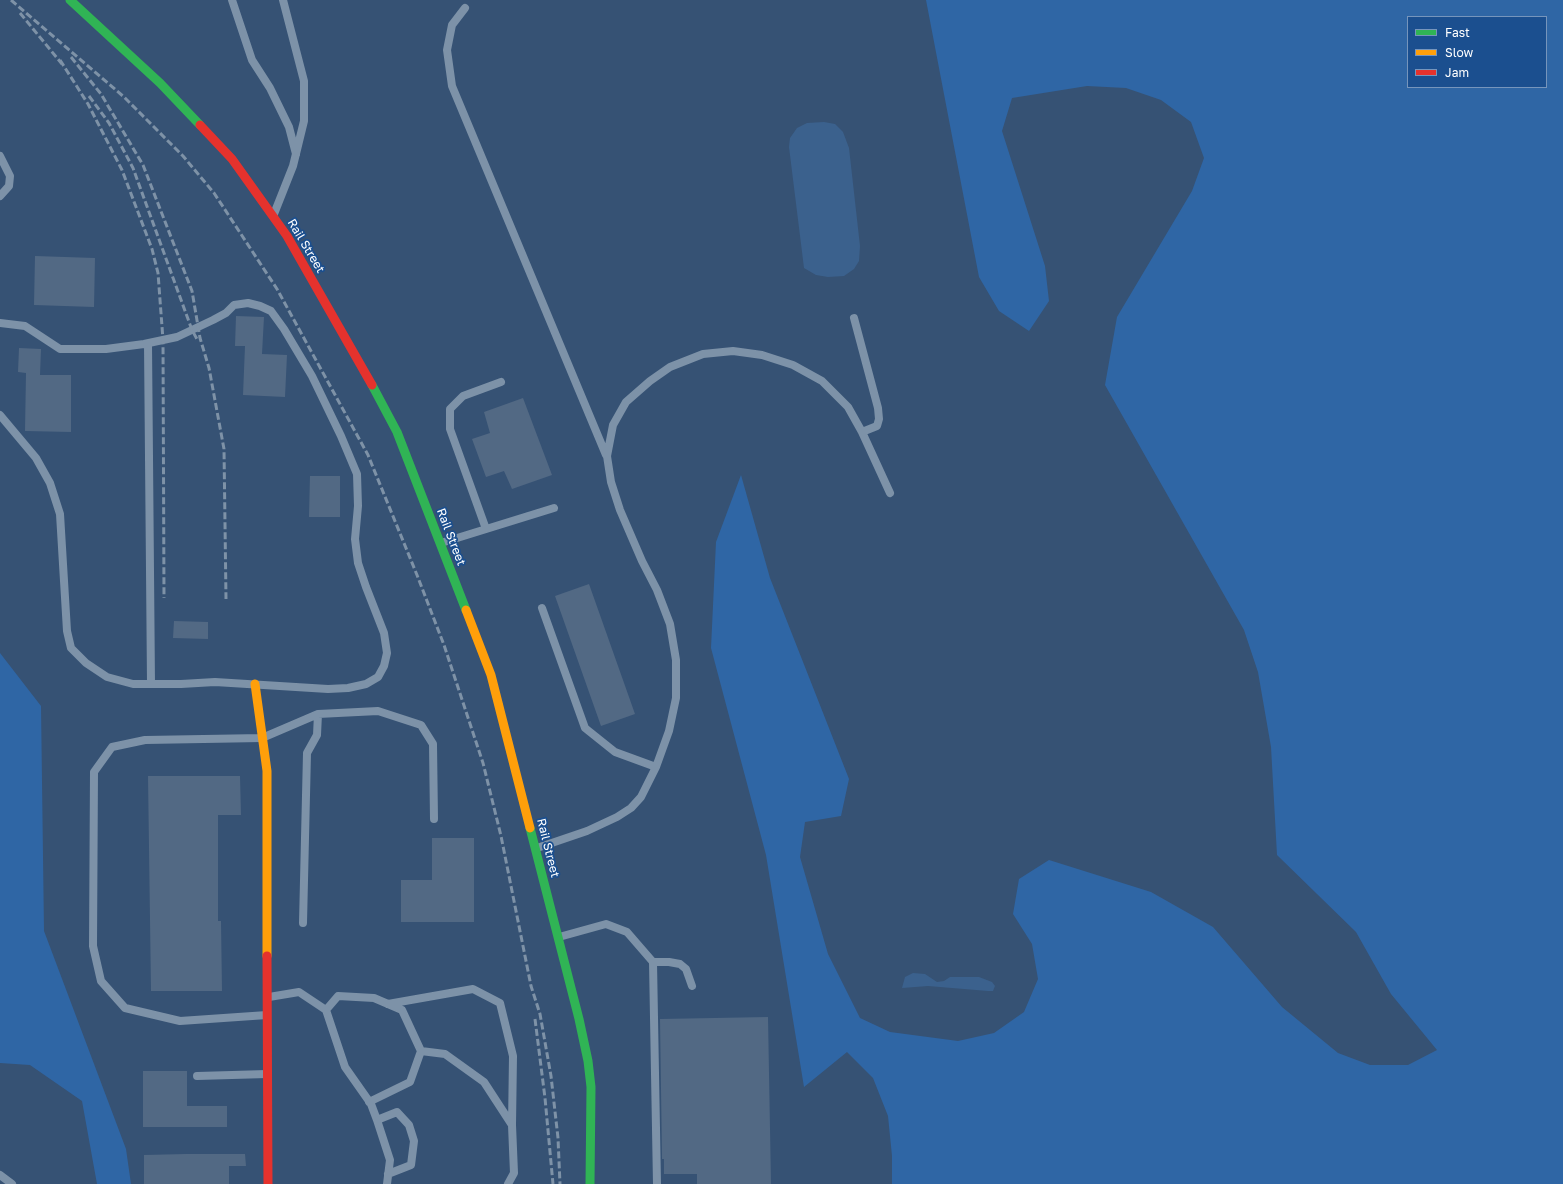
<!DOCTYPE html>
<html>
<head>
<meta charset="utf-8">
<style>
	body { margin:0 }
	#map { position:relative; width:1563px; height:1184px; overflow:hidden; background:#365274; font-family:"Golos Text",sans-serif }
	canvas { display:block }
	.legend { position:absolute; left:1407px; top:16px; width:140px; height:72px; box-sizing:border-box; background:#1b4f8f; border:1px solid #7695bc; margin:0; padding:5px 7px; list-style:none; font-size:12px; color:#fff }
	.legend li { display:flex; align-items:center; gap:8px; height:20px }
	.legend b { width:20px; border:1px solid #7695bc }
</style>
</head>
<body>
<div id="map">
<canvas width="1563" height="1184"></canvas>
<ul class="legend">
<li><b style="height:5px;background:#30b455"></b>Fast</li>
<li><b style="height:5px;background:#ff9f0a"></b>Slow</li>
<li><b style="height:5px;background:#e5322d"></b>Jam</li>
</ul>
</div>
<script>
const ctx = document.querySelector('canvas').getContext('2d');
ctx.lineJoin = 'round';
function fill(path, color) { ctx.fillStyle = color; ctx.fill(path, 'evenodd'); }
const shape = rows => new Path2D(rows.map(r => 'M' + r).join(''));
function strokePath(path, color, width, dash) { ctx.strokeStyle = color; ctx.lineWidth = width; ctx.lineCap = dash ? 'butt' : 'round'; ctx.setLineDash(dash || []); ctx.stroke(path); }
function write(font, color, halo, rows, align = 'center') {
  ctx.font = font + ' "Golos Text",sans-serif'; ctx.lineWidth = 3.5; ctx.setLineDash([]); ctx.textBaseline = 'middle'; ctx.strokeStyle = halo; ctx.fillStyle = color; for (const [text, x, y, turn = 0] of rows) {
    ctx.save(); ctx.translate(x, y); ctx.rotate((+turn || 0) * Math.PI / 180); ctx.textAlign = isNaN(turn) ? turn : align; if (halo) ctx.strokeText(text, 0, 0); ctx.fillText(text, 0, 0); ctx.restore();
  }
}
fill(shape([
	[926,0,1563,0,1563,1184,892,1184,892,1156,888,1116,873,1078,847,1052,804,1087,766,855,711,648,716,542,741,475,770,578,849,779,841,816,805,822,800,857,828,954,860,1018,890,1032,958,1041,994,1033,1024,1012,1038,979,1032,944,1013,914,1019,879,1049,860,1151,892,1213,927,1282,1007,1338,1053,1370,1065,1408,1065,1437,1050,1391,994,1356,932,1277,855,1271,747,1258,672,1244,630,1105,385,1117,317,1192,191,1204,158,1191,122,1161,100,1126,88,1087,86,1012,98,1002,131,1045,266,1049,301,1029,331,999,311,979,277],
	[1408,17,1546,17,1546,87,1408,87],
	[0,653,41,706,44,931,126,1149,131,1184,97,1184,82,1101,30,1065,0,1063]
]), '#2f66a5');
fill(shape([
	[824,122,835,124,843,132,849,148,860,246,859,261,854,269,844,276,828,277,816,275,804,268,789,147,790,138,797,128,807,123],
	[913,973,925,974,937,982,944,981,950,977,979,977,992,982,995,986,993,991,988,991,928,986,902,988,905,977]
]), '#3b618d');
fill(shape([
	[35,256,95,258,94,307,34,305],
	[236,316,264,317,262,354,287,355,285,397,243,395,245,346,235,346],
	[19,348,41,349,40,375,71,375,71,432,25,431,26,373,18,372],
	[523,398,552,475,512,489,504,471,486,477,472,439,490,433,484,412],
	[310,476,340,476,340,517,309,517],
	[589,584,635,714,601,726,555,596],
	[174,621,208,622,208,639,173,638],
	[148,776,240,776,241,815,218,815,218,921,221,921,222,991,151,991],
	[432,838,474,838,474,922,401,922,401,880,432,880],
	[768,1017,771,1184,697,1184,697,1174,664,1174,664,1159,662,1159,660,1019],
	[143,1071,187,1071,187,1106,227,1106,227,1127,143,1127],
	[186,1154,245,1154,246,1166,229,1166,229,1184,144,1184,144,1155]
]), '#526984');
strokePath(shape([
	[232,0,252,60,270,88,289,127,296,154],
	[465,8,452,25,447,50,452,86,606,455],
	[0,156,10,176,9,186,0,196],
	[274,214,293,166,304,121,304,81,283,0],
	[854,318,878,408,879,419,877,426,862,432],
	[0,323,25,326,60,349,106,349,144,344,177,337,213,320,226,313,234,305,248,303,260,306,271,311,284,329,312,376,341,436,357,474,358,506,355,539,358,563,366,587,384,633,387,653,384,666,378,677,366,684,348,688,328,689,215,682,181,684,133,684,107,677,86,663,71,648,67,631,60,514,50,483,36,458,0,415],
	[148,344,151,684],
	[486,529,450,429,450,409,463,396,501,382],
	[441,543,554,508],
	[542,608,585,728,615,752,656,767],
	[537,848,587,831,617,817,631,808,641,797,656,767,669,731,676,698,676,660,670,624,657,590,642,561,620,510,611,482,607,456,613,425,626,402,650,381,670,367,703,354,733,351,762,355,793,365,822,381,848,407,862,432,890,493],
	[303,923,307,753,317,735,318,714],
	[559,937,606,924,627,932,653,962,657,1184],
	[653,962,669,962,680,964,686,969,692,986],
	[269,997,299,992,326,1010,345,1067,371,1104,377,1120,390,1160,387,1184],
	[388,1004,473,989,500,1003,513,1056,512,1125],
	[326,1010,338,996,374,998,402,1010,421,1051,410,1082,369,1102],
	[267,1015,180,1021,125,1008,101,981,93,946,94,772,112,747,145,740,262,738,318,714,378,711,421,725,433,744,434,819],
	[421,1051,445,1054,484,1082,512,1125,514,1173,508,1184],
	[197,1076,267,1074],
	[377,1120,397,1112,409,1125,414,1141,411,1165,388,1174],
	[0,1175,12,1184]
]), '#7d92a8', 8);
strokePath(shape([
	[70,0,160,83,200,125],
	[372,385,397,432,466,610],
	[530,828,579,1019,588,1061,591,1087,590,1184]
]), '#30b455', 9);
strokePath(shape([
	[466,610,491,675,530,828],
	[255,684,267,771,267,956]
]), '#ff9f0a', 9);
strokePath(shape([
	[200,125,232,159,287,236,372,385],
	[267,956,268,1184]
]), '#e5322d', 9);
strokePath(shape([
	[11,0,124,97,183,156,214,193,277,289,368,455,417,575,444,645,483,763,501,836,531,986,540,1014,551,1076,558,1138,560,1184],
	[20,13,62,64],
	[71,57,101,94,143,165,192,291,200,338,209,368,224,449,226,599],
	[60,60,88,104,122,170,152,249,158,273,163,340,164,598],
	[89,96,109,123,133,168,192,330,198,341],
	[535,1019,545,1098,553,1184]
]), '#7e92a7', 3, [7, 3]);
write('12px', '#fff', '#1b4f8f', [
	["Rail Street",306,246,59],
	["Rail Street",451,537,69],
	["Rail Street",548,848,76]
]);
</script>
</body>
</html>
